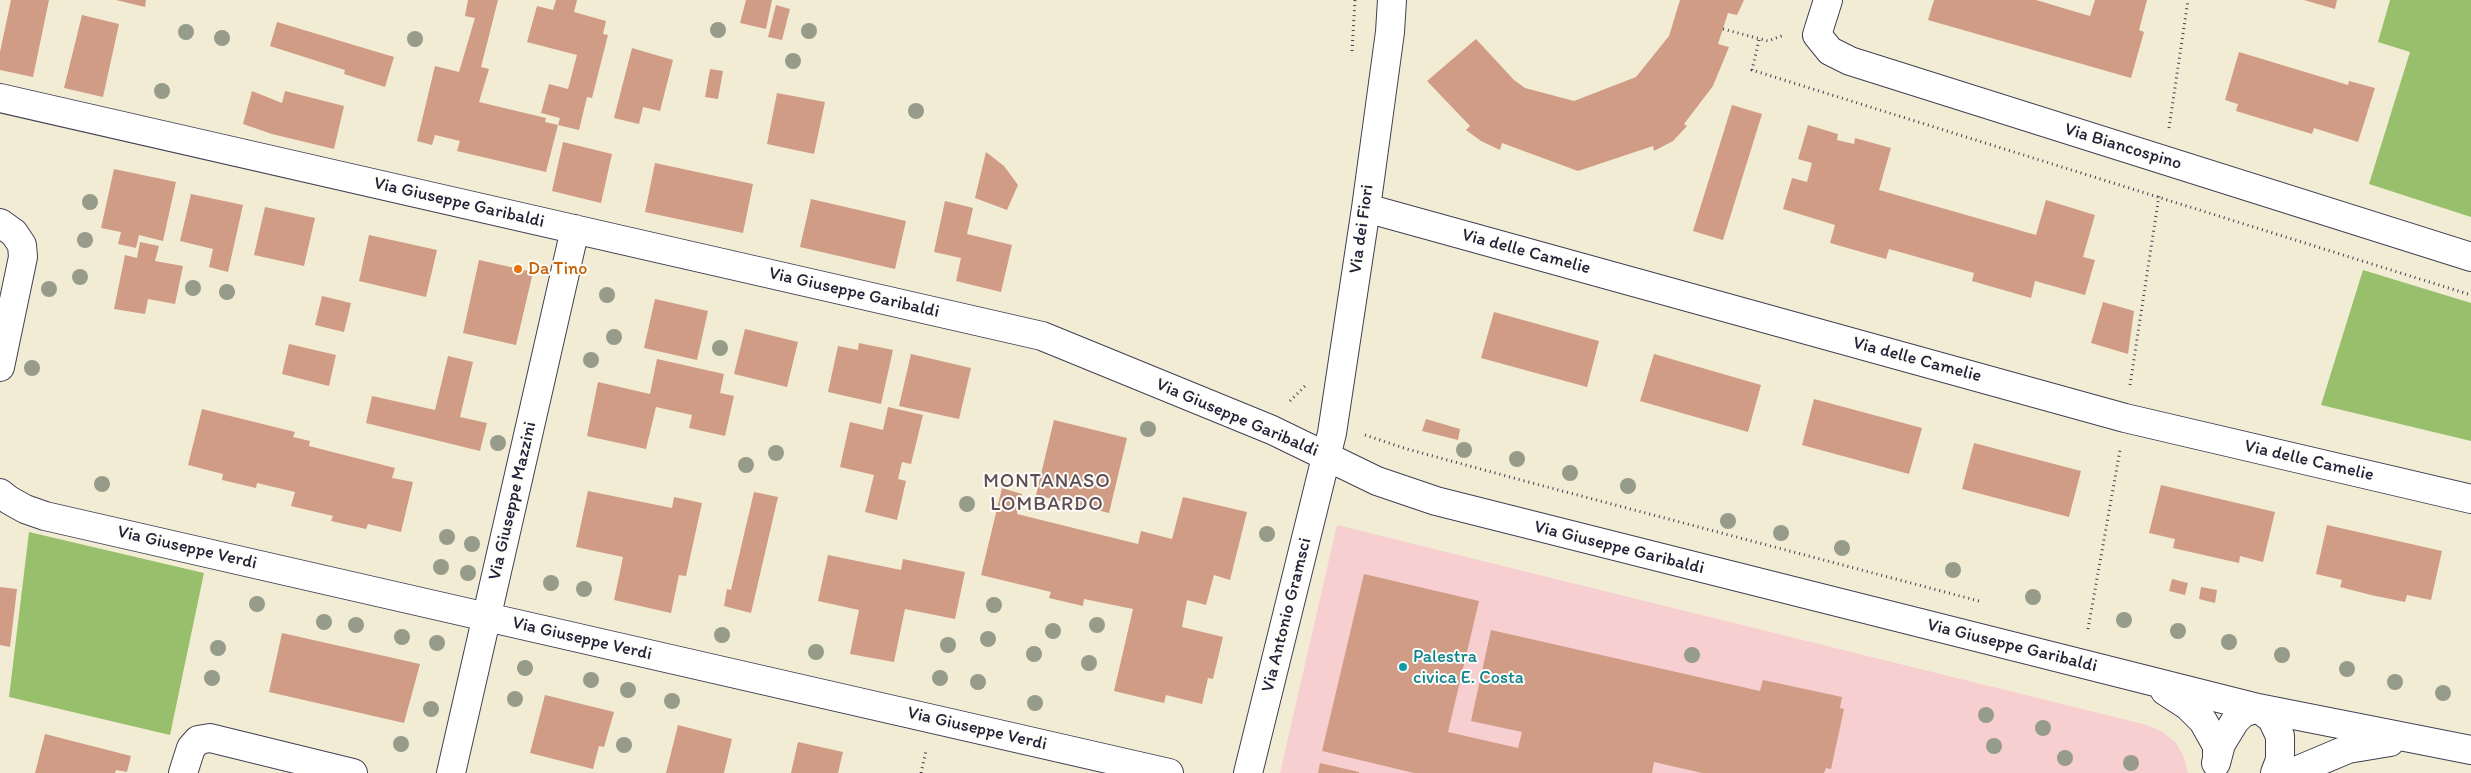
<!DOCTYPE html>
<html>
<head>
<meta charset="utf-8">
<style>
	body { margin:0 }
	canvas { display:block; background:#f2ecd5 }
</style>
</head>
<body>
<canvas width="2471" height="773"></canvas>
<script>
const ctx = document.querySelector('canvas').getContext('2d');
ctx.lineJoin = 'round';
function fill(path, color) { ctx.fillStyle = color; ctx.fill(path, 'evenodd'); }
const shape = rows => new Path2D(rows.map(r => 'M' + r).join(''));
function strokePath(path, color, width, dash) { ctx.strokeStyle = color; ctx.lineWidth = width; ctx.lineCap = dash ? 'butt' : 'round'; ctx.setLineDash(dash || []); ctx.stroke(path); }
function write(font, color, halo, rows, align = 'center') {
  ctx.font = font + ' Itim,sans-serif'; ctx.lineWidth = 4; ctx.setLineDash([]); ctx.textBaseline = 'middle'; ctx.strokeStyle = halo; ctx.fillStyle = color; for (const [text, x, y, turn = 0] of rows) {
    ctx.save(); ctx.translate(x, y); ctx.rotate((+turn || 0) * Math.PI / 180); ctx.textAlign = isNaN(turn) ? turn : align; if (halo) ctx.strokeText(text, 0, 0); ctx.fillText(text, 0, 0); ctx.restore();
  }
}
fill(shape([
	[1337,525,2147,725,2163,732,2176,743,2184,757,2188,773,1280,773]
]), '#f7cfd1');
fill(shape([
	[2390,0,2471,0,2471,217,2369,184,2410,52,2378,42],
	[2363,270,2471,303,2471,441,2321,405],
	[29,532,204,573,170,735,9,697]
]), '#98c06c');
fill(shape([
	[11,0,49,0,33,77,0,70,0,52],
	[116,0,146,0,145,7],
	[468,0,498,0,481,67,489,69,479,102,546,118,545,122,558,125,546,172,457,151,460,141,435,135,432,145,417,141,435,66,459,72,475,18,465,16],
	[556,0,577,0,574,12,606,21,603,34,608,35,592,98,587,97,579,130,558,125,560,118,541,113,549,84,568,89,577,55,527,42,537,6,553,10],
	[746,0,772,0,766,29,740,23],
	[1680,0,1744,0,1737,15,1728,13,1718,44,1729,47,1713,86,1684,124,1687,126,1673,141,1654,151,1653,146,1578,171,1502,143,1500,150,1481,141,1466,130,1470,126,1427,81,1476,39,1514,80,1525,88,1574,101,1636,77,1669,36],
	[1934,0,2036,0,2090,16,2095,0,2147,0,2139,30,2144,32,2131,78,1928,20],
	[2304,0,2337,0,2335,9],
	[776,5,790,9,782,40,768,37],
	[82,15,119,24,103,97,64,88],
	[277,22,394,57,385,87,344,74,345,70,270,46],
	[632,48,673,60,660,111,643,107,639,124,614,118],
	[2239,52,2348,85,2349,81,2375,88,2358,142,2314,128,2312,134,2236,111,2238,104,2225,100],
	[710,69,723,71,718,99,705,97],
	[252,91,282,103,285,91,344,106,334,149,272,134,243,124],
	[777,93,825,102,814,154,767,144],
	[1732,105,1762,114,1723,240,1693,231],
	[1808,125,1838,134,1837,140,1854,144,1855,138,1891,148,1879,190,2036,235,2046,200,2095,215,2083,257,2095,260,2085,295,2035,281,2031,298,1972,281,1974,273,1889,249,1886,259,1830,243,1835,225,1783,209,1792,178,1807,182,1812,163,1798,159],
	[563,142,612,154,601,203,552,191],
	[986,152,1004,166,1018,185,1007,210,975,198],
	[655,163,753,184,743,233,645,212],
	[114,169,176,182,163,241,139,235,136,248,118,244,121,232,101,228],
	[191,194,243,205,228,272,209,267,213,249,180,241],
	[811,199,906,221,895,269,800,247],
	[945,201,973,208,967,234,1012,245,1001,292,956,281,961,258,934,252],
	[265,207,315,218,304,266,254,255],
	[369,235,437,250,426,297,359,281],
	[140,242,159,246,155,261,183,266,175,304,148,299,145,314,114,309,125,255,137,258],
	[479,260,533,272,516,345,463,333],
	[322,296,351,303,344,332,315,325],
	[655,299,708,311,697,360,644,348],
	[2103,302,2134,311,2128,354,2091,343],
	[1494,312,1599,341,1587,387,1481,358],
	[745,329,798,342,787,387,734,374],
	[859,343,893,350,881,404,828,392,838,346,858,350],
	[289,344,336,355,329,386,282,374],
	[911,354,971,368,959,419,899,406],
	[1654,354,1761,385,1748,432,1640,401],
	[448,356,473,362,460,417,487,423,480,451,366,423,372,396,435,410],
	[657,359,724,374,720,393,734,396,725,436,689,428,692,415,656,407,646,449,587,436,598,382,650,394],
	[1814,399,1922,428,1909,474,1802,445],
	[888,407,923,415,911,464,902,462,898,479,906,481,897,520,865,512,874,475,840,467,850,422,883,430],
	[202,409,295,432,293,437,310,441,309,446,395,468,392,478,413,482,401,532,368,524,366,529,331,521,333,516,291,506,295,492,257,483,256,488,222,480,223,474,188,465],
	[1426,419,1460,429,1458,440,1422,431],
	[1054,420,1127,438,1109,513,1036,495],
	[1974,443,2081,471,2069,517,1962,489],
	[2161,485,2275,512,2263,562,2240,556,2239,563,2173,548,2175,539,2149,533],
	[1002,488,1022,494,1017,514,1138,544,1141,531,1172,539,1183,497,1247,512,1230,580,1214,575,1206,605,1187,600,1182,627,1223,637,1213,679,1208,678,1202,704,1166,695,1164,703,1114,691,1133,609,1084,599,1083,606,1049,598,1051,592,981,575],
	[588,491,672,508,674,497,702,503,686,576,679,575,671,613,614,600,623,557,576,547],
	[754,492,778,497,751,613,724,606,727,589,731,590],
	[2327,525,2442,551,2431,600,2407,595,2405,602,2371,595,2340,587,2342,580,2316,574],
	[828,555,901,570,903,559,965,572,955,619,905,609,894,662,850,654,859,610,818,601],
	[1364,574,1479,601,1448,732,1518,748,1522,732,1471,721,1491,630,1760,691,1763,680,1842,697,1840,708,1844,709,1831,769,1826,768,1824,773,1702,773,1654,762,1652,773,1414,773,1322,751],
	[2172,579,2188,583,2185,595,2169,591],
	[0,587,17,589,10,647,0,645],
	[2201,587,2217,590,2215,603,2199,599],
	[282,633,420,664,404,723,269,692],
	[545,695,614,712,604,747,599,746,593,769,530,753],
	[678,725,732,739,724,773,666,773],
	[45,734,131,756,127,772,116,770,115,773,35,773],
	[798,742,843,752,838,773,791,773],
	[1320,763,1359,772,1359,773,1318,773]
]), '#d09c85');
const minor = shape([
	[1828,0,1817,35,1830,51,1850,61,2471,257],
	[0,98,1042,336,1272,430,1377,481,1436,501,2258,708,2471,750],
	[1366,208,2125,418,2471,499],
	[0,223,14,233,22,245,23,257,0,367],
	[0,493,9,500,25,509,45,516,1169,773],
	[2165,691,2188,706,2203,721,2217,746,2217,758],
	[2258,708,2272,719,2280,736,2280,760,2275,773],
	[2216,763,2221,744,2235,721,2243,713,2258,708],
	[183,773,191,748,198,740,210,738,353,773],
	[451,773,575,229],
	[1248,773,1332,433,1366,208,1390,32,1392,0],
	[2291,773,2348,749,2390,742]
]);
strokePath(minor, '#414052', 30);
strokePath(shape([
	[1723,29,1768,41,1784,35],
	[1759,40,1752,70,2471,295],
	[1352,51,1355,0],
	[2169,128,2188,0],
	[2130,385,2159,196],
	[1290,401,1305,386],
	[1365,435,1407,449,1532,483,1979,601],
	[2088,629,2120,450],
	[921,773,926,751]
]), '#414052', 3, [1, 4]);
strokePath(minor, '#fff', 28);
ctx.fillStyle = '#969b8a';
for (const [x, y] of [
	[718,30],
	[809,31],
	[186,32],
	[222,38],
	[415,39],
	[793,61],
	[162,91],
	[916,111],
	[90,202],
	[85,240],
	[80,277],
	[193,288],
	[49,289],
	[227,292],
	[607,295],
	[614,337],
	[720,348],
	[591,360],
	[32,368],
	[1148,429],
	[498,443],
	[1464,450],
	[776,453],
	[1517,459],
	[746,465],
	[1570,473],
	[102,484],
	[1628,486],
	[967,504],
	[1728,521],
	[1781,533],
	[1267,534],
	[447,537],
	[472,544],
	[1842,548],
	[441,567],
	[1953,570],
	[468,573],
	[551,583],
	[584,589],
	[2033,597],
	[257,604],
	[994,605],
	[2124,620],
	[324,622],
	[356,625],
	[1097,625],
	[1053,631],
	[2178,631],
	[722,635],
	[402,637],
	[988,639],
	[2229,642],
	[437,643],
	[948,645],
	[218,648],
	[816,652],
	[1034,654],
	[1692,655],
	[2282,655],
	[1089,663],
	[525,668],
	[2347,669],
	[212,678],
	[940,678],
	[591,680],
	[978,682],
	[2395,682],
	[628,690],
	[2443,693],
	[515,699],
	[672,701],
	[1035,703],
	[431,709],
	[1986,715],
	[2043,728],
	[401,744],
	[624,745],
	[1994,746],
	[2065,758],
	[2131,763]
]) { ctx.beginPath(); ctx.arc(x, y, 8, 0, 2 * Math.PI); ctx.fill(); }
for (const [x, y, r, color] of [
	[518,269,5,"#e8710a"],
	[1403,667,5,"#0f9aa8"]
]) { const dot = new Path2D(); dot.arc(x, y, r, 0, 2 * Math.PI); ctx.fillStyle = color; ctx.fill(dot); strokePath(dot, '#fdfcf7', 2); }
write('18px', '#22223b', '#fdfcf7', [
	["Via Biancospino",2123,147,17],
	["Via Giuseppe Garibaldi",459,203,13],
	["Via dei Fiori",1362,229,-82],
	["Via delle Camelie",1526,252,15],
	["Via Giuseppe Garibaldi",854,293,13],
	["Via delle Camelie",1917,360,15],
	["Via Giuseppe Garibaldi",1237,418,23],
	["Via delle Camelie",2309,461,13],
	["Via Giuseppe Mazzini",513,501,-77],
	["Via Giuseppe Verdi",187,548,13],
	["Via Giuseppe Garibaldi",1619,548,14],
	["Via Antonio Gramsci",1287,615,-76],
	["Via Giuseppe Verdi",582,639,13],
	["Via Giuseppe Garibaldi",2012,646,14],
	["Via Giuseppe Verdi",977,729,13]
]);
write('18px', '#c56008', '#fdfcf7', [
	["Da Tino",528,269]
], 'left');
write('18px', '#0d838f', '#fdfcf7', [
	["Palestra",1413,657],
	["civica E. Costa",1413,678]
], 'left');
ctx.letterSpacing = '1px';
write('20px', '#5f4d55', '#fdfcf7', [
	["MONTANASO",1047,482],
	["LOMBARDO",1047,505]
]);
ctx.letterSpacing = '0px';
</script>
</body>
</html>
